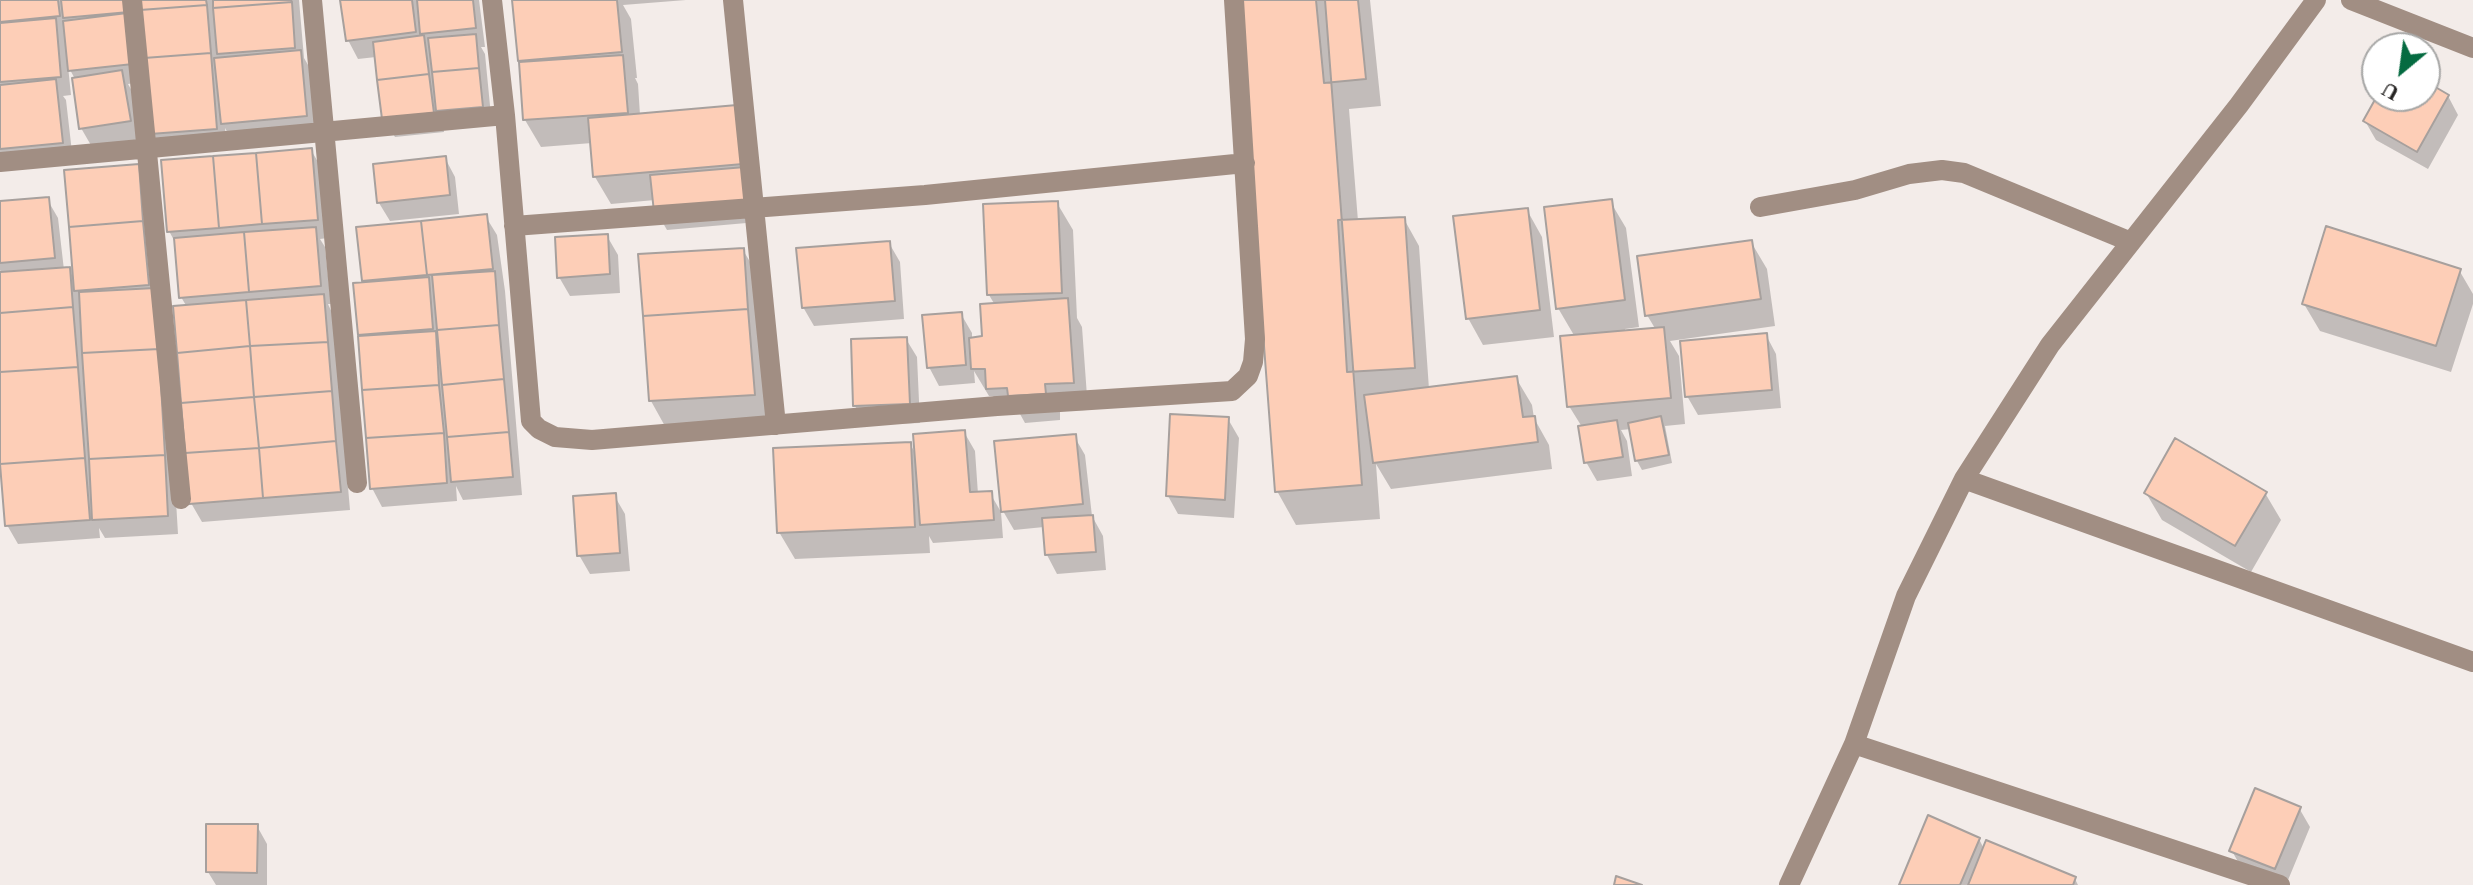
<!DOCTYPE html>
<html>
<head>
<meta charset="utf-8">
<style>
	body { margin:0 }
	#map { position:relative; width:2473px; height:885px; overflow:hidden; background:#f3ece9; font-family:"Times New Roman",serif }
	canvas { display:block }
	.north { position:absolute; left:2361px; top:32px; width:80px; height:80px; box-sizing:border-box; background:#fff; border:2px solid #a7a7a6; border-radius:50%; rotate:209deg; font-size:22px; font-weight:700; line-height:32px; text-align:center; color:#242221 }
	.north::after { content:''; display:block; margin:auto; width:28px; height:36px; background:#056b41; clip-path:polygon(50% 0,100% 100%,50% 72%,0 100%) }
</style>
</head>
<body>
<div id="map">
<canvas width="2473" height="885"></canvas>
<div class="north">U</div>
</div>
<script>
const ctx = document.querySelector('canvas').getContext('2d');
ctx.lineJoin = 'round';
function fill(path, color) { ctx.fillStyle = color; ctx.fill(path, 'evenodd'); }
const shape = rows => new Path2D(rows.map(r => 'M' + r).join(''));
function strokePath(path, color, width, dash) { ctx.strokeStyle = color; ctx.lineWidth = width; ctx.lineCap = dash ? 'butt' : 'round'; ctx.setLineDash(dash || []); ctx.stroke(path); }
fill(shape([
	[0,0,135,0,142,82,128,84,132,91,140,140,92,147,81,128,75,79,68,66,71,95,63,96,66,100,73,161,0,160],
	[141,0,299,0,304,58,311,70,317,134,233,142,225,128,227,147,163,152,152,134],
	[342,0,479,0,485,47,481,47,485,54,492,126,442,118,444,132,395,137,384,119,376,57,358,59,348,40],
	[524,0,686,0,623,5,631,19,637,78,635,78,638,84,640,115,736,107,758,222,667,230,656,211,655,200,611,204,595,177,592,143,541,147,525,120,519,60],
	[1240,0,1370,0,1381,106,1349,109,1358,221,1404,219,1419,246,1429,389,1516,378,1532,405,1534,418,1549,445,1552,469,1391,489,1376,464,1380,519,1296,525,1277,491],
	[2425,83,2448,96,2458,115,2428,169,2376,140,2365,121,2380,96,2425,96],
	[311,150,322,169,328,238,320,239,325,247,331,304,328,304,333,315,350,510,202,522,191,503,187,307,181,297,176,244,169,231],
	[445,158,455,177,459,214,390,221,379,203],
	[138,166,167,351,178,534,105,538,99,528,100,538,18,544,7,525,0,433,0,274,2,274,0,270,0,203,47,199,58,218,64,270,69,270,75,280],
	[1610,201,1626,228,1639,327,1625,329,1625,333,1656,330,1647,315,1751,242,1767,269,1775,326,1670,341,1679,356,1685,424,1665,426,1672,463,1642,470,1637,461,1631,429,1621,430,1627,441,1632,476,1597,481,1586,462,1582,427,1569,406,1575,337,1558,308],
	[1057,203,1073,230,1077,318,1082,327,1088,410,1060,411,1060,420,1025,423,1020,414,1004,415,993,396,989,396,974,371,975,383,939,386,929,367,961,314,972,333,972,340,985,338,995,305,989,295],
	[1527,210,1542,237,1554,337,1483,345,1468,318],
	[486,217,497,235,505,291,522,495,463,500,456,486,457,501,382,507,372,488,355,285,364,284,358,229],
	[607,236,618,255,620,293,570,296,559,277],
	[889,243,900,262,904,319,814,326,803,307],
	[743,250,759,277,769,421,666,428,651,401],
	[2459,270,2473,294,2473,304,2451,372,2320,331,2304,304],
	[1766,335,1776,354,1781,408,1698,415,1687,396],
	[906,339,917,357,920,423,866,425,855,406],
	[1228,419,1239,438,1234,518,1178,514,1168,496],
	[964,432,975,451,978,494,990,493,1001,512,1003,538,933,543,929,536,930,553,795,559,779,532,910,444,917,456],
	[1074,436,1085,455,1092,516,1103,536,1106,570,1057,574,1047,555,1044,527,1014,530,1003,511],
	[2146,493,2265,493,2281,520,2251,572,2162,520],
	[614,495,625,514,630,571,590,574,579,555],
	[2299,808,2310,827,2286,885,2242,869,2232,851],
	[257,826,267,844,267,885,216,885,208,872],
	[1979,839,1984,849,2075,879,2078,885,1901,885]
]), '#0003');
const building = shape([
	[0,0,58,0,60,16,0,22,0,0],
	[61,0,128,0,129,12,63,18,61,0],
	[139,0,206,0,207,5,140,10,139,0],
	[213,0,291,0,292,2,213,8,213,0],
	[340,0,412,0,416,32,346,41,340,0],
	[417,0,473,0,476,28,420,34,417,0],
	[512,0,617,0,622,52,518,61,512,0],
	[1238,0,1325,0,1362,485,1275,492,1238,0],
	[1316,0,1358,0,1366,79,1324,83,1316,0],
	[292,2,295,48,217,54,213,8,292,2],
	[207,5,211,53,144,58,140,10,207,5],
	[127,13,133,64,68,71,63,21,127,13],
	[56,18,61,77,0,82,0,23,56,18],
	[476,34,479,68,432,72,428,38,476,34],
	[424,35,429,74,377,80,373,42,424,35],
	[301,50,307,116,221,124,214,58,301,50],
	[211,53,217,129,150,134,144,58,211,53],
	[623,55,628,113,523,120,519,62,623,55],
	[479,68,483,107,436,111,432,72,479,68],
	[122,70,131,121,79,129,72,78,122,70],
	[429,74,434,113,382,119,377,80,429,74],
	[56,79,63,143,0,149,0,85,56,79],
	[2425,81,2449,95,2417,152,2363,121,2377,96,2425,96,2425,81],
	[737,105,743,164,593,177,588,118,737,105],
	[312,148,318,220,262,224,256,153,312,148],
	[256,153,262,224,219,228,213,156,256,153],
	[213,156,219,228,167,232,161,160,213,156],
	[446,156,450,195,377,203,373,164,446,156],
	[139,164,143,221,69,227,64,170,139,164],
	[745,167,748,204,654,212,650,175,745,167],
	[49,197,55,258,0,263,0,201,49,197],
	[1612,199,1625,300,1556,309,1544,207,1612,199],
	[1058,201,1062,293,987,295,983,204,1058,201],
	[1528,208,1540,310,1466,319,1453,216,1528,208],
	[487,214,493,269,427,275,421,221,487,214],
	[1405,217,1415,368,1347,372,1338,220,1405,217],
	[143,221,149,285,74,291,69,227,143,221],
	[421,221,427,275,362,281,356,227,421,221],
	[2326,226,2461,269,2436,346,2302,304,2326,226],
	[316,227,321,286,249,292,244,232,316,227],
	[244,232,249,292,179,298,174,238,244,232],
	[608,234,610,274,557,278,555,237,608,234],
	[1752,240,1761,299,1645,316,1637,256,1752,240],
	[890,241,895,301,802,308,796,248,890,241],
	[744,248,748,309,643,316,638,254,744,248],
	[70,267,73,307,0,313,0,272,70,267],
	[495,271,499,325,437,330,432,275,495,271],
	[429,277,433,329,358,335,353,283,429,277],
	[155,288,159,349,82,353,79,292,155,288],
	[324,294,328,342,250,346,246,300,324,294],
	[1068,298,1074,383,1045,384,1046,394,1008,396,1007,388,986,389,985,369,971,369,969,338,982,336,980,304,1068,298],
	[246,300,250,346,177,353,173,306,246,300],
	[73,307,78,367,0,372,0,313,73,307],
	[748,309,755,395,649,401,643,316,748,309],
	[962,312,966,365,927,368,922,315,962,312],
	[499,325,504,379,442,385,437,330,499,325],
	[1664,327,1671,398,1567,407,1560,336,1664,327],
	[436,331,439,385,362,390,358,336,436,331],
	[1767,333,1772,390,1685,397,1680,341,1767,333],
	[907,337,910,404,853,406,851,339,907,337],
	[328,342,332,391,254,397,250,346,328,342],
	[250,346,254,397,181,403,177,353,250,346],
	[159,349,165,455,89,459,82,353,159,349],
	[78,367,85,458,0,464,0,372,78,367],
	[1517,376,1523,417,1535,416,1538,442,1373,463,1364,395,1517,376],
	[504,379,509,432,447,437,442,385,504,379],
	[439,385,444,433,366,438,362,390,439,385],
	[332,391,336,441,259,448,254,397,332,391],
	[254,397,259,448,185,453,181,403,254,397],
	[1170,414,1229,417,1225,500,1166,496,1170,414],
	[1661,416,1669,455,1635,461,1628,423,1661,416],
	[1617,420,1623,457,1584,463,1578,426,1617,420],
	[965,430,970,492,992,491,994,520,920,525,913,434,965,430],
	[509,432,513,477,451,482,447,437,509,432],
	[444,433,447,483,370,489,366,438,444,433],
	[1076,434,1083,504,1001,512,994,441,1076,434],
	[2175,438,2267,492,2235,546,2144,493,2175,438],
	[336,441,341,492,263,498,259,448,336,441],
	[911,442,915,527,777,533,773,448,911,442],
	[259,448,263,498,189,504,185,453,259,448],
	[165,455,168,516,92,520,89,459,165,455],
	[85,458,90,520,5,526,0,464,85,458],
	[616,493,620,553,577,556,573,496,616,493],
	[1093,515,1096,552,1045,555,1042,518,1093,515],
	[2255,788,2301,807,2275,869,2229,851,2255,788],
	[1928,815,1980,838,1960,885,1899,885,1928,815],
	[206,824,258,824,257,873,206,872,206,824],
	[1986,840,2076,877,2073,885,1968,885,1986,840],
	[1616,876,1642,885,1614,885,1616,876]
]);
fill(building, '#fdceb7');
strokePath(building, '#a7a09d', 2);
strokePath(shape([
	[132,0,181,499],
	[312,0,357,483],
	[492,0,505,115],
	[733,0,776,425],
	[2351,0,2473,48],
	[0,162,505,115,531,421,539,429,555,437,592,440,997,406,1232,391,1248,376,1253,362,1255,339,1234,0],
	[1760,207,1855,190,1909,174,1942,170,1964,173,2131,242],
	[514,226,925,195,1245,163],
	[1964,479,2473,662],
	[1854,744,2280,885],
	[1789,885,1854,744,1906,596,1964,479,2050,345,2239,105,2316,0]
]), '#a18e83', 20);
</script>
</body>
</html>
